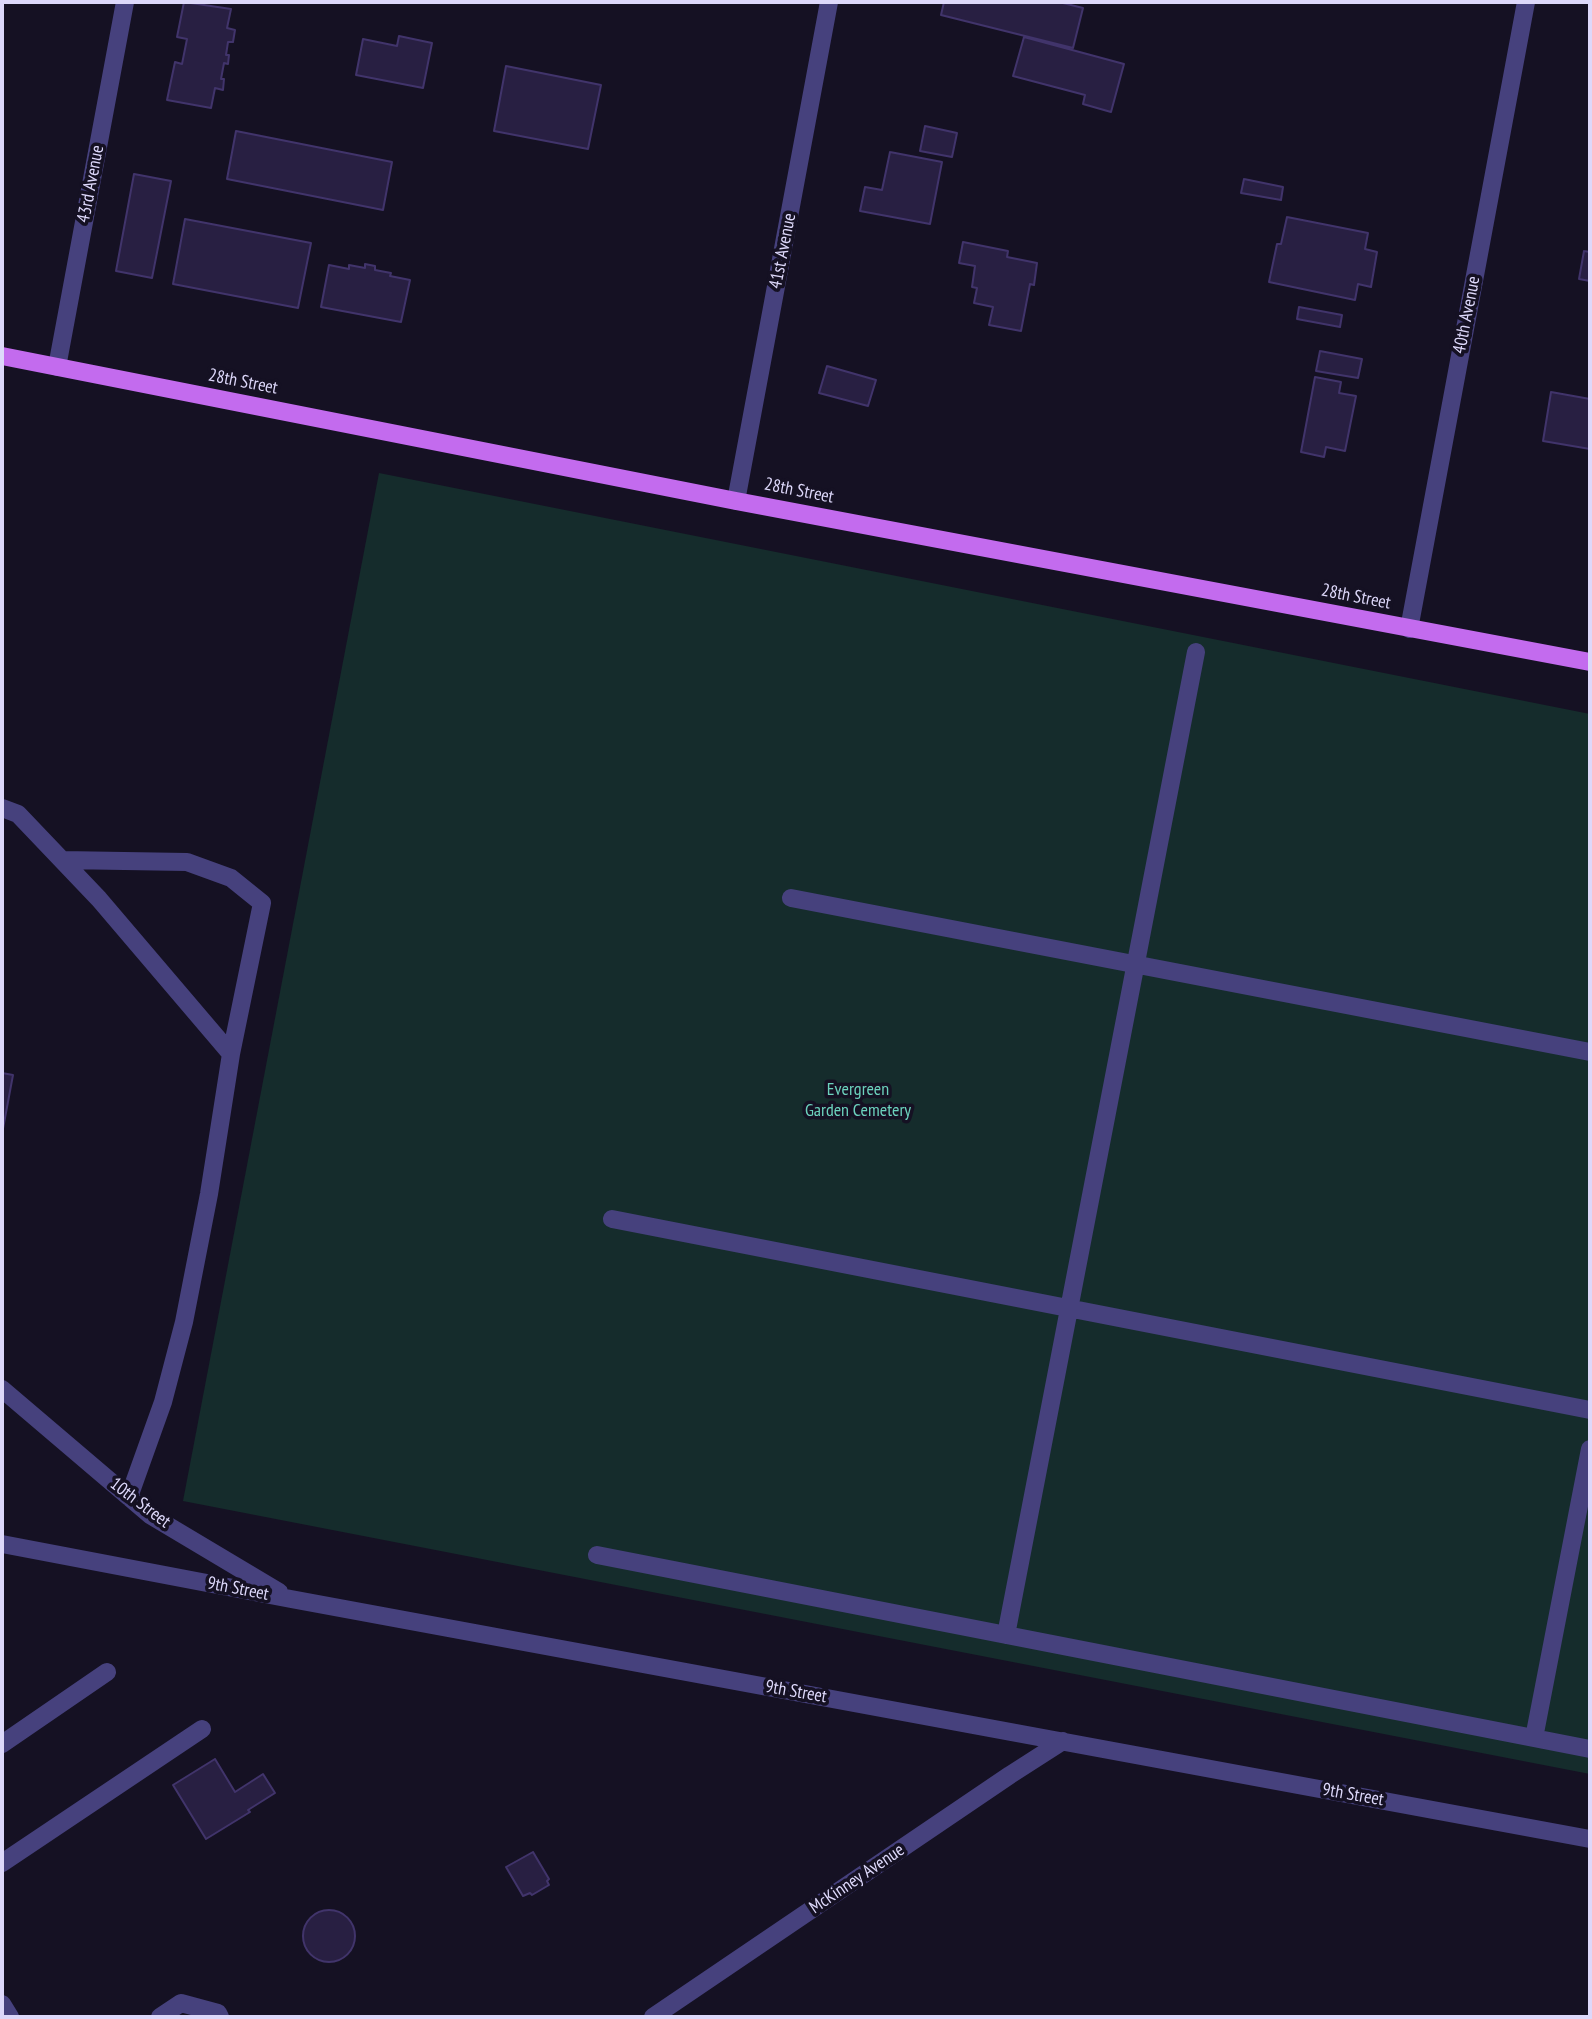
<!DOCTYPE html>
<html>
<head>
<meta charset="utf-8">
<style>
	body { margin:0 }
	#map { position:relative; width:1592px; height:2019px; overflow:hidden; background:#151123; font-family:"PT Sans Narrow",sans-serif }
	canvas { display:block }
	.frame { position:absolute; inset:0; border:4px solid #ddd8fa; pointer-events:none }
</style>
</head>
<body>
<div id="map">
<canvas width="1592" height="2019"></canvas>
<div class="frame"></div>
</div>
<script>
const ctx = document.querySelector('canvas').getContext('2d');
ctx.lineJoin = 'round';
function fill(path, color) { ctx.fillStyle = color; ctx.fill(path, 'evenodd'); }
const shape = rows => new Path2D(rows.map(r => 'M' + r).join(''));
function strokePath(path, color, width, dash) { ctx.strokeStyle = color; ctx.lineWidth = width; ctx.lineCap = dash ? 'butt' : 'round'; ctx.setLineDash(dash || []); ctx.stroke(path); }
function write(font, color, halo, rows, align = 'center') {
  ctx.font = font + ' "PT Sans Narrow",sans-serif'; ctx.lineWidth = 7; ctx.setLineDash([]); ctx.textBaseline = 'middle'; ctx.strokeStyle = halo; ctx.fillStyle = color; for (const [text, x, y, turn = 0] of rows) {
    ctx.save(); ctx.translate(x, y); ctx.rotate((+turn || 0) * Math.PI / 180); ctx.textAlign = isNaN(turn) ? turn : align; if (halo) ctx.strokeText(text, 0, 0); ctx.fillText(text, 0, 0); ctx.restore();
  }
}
fill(shape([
	[379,473,1590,714,1590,1774,183,1501]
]), '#152c2c');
const building = shape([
	[184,2,231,9,227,28,235,30,233,42,228,42,226,55,229,55,228,64,224,63,221,79,224,79,223,90,215,88,211,108,167,100,175,62,182,64,187,39,177,37,184,2],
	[944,2,1059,2,1083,8,1073,48,941,15,944,2],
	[399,36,432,43,423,88,356,75,363,39,397,46,399,36],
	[1024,37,1124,64,1111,112,1083,104,1085,95,1013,76,1024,37],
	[506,66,601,85,588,149,494,131,506,66],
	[925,126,957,133,952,157,920,151,925,126],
	[236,131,392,162,383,210,227,179,236,131],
	[890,152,942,162,930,224,860,211,865,187,882,190,890,152],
	[134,174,171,181,152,278,116,271,134,174],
	[1244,179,1283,187,1281,200,1241,193,1244,179],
	[1287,217,1368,233,1365,249,1377,252,1371,287,1358,284,1355,300,1269,282,1277,244,1281,244,1287,217],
	[185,219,311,243,298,308,173,284,185,219],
	[963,242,1008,251,1007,257,1037,263,1034,285,1030,284,1021,331,989,325,993,307,974,303,977,288,972,287,975,266,959,263,963,242],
	[1584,251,1590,252,1590,281,1579,279,1584,251],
	[365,264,375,266,375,270,391,273,390,276,410,280,401,322,321,307,329,265,349,269,349,265,365,268,365,264],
	[1299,307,1342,315,1340,327,1297,319,1299,307],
	[1320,351,1362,359,1358,378,1316,371,1320,351],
	[827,366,876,380,868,406,819,393,827,366],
	[1315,377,1341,382,1339,393,1356,396,1345,451,1326,447,1324,457,1301,452,1315,377],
	[1551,392,1590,399,1590,449,1543,441,1551,392],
	[2,1073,13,1075,2,1134,2,1073],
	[215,1759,235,1792,263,1774,275,1793,248,1810,250,1812,206,1839,173,1785,215,1759],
	[533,1852,549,1879,547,1881,549,1885,532,1895,530,1893,523,1896,506,1867,533,1852],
	'303 1936a26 26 0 1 1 52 0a26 26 0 1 1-52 0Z'
]);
fill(building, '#281f42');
strokePath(building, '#41346b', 2);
strokePath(shape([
	[57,367,125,2],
	[736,501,829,2],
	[1409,629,1526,2],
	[2,808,18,814,99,899,231,1054,209,1194,184,1322,163,1402,129,1497],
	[62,860,187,862,231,878,262,903,231,1054],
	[791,898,1590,1052],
	[612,1219,1590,1410],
	[2,1389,150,1515,279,1592],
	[2,1544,291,1599,1590,1839],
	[597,1555,1590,1749],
	[1006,1635,1196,652],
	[1534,1738,1590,1449],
	[2,1744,107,1672],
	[2,1863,202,1729],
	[2,2004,10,2017],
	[160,2017,181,2003,218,2013,220,2017],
	[653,2017,1010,1775,1063,1741]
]), '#46417d', 18);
strokePath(shape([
	[2,356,736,501,1590,662]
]), '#c36bee', 18);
write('18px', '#ddd8fa', '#151123', [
	["43rd Avenue",91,184,-79],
	["41st Avenue",783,251,-79],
	["40th Avenue",1467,315,-79],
	["28th Street",243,382,11],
	["28th Street",799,491,11],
	["28th Street",1356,597,11],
	["10th Street",140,1503,37],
	["9th Street",238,1589,11],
	["9th Street",796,1692,10],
	["9th Street",1353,1795,10],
	["McKinney Avenue",857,1879,-34]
]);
write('18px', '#6cd2bd', '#151123', [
	["Evergreen",858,1090],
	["Garden Cemetery",858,1111]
]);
</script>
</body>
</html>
